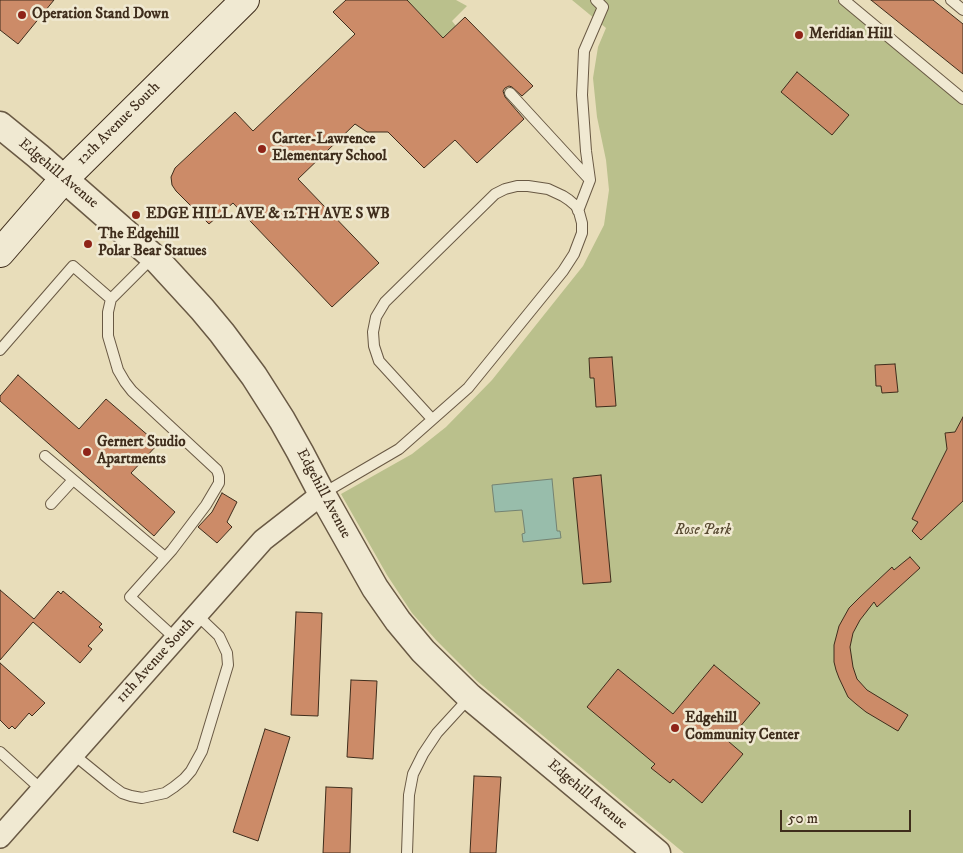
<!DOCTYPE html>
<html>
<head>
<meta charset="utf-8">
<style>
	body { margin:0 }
	#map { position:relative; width:963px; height:853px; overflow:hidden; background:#e8ddba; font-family:"IM FELL DW Pica",serif }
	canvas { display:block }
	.scale { position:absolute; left:780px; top:810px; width:131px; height:22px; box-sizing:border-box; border:2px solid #3f2d1c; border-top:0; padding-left:6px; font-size:15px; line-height:18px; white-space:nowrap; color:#3f2d1c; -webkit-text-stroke:4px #f0e9d2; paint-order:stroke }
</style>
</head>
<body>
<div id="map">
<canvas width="963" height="853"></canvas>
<div class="scale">50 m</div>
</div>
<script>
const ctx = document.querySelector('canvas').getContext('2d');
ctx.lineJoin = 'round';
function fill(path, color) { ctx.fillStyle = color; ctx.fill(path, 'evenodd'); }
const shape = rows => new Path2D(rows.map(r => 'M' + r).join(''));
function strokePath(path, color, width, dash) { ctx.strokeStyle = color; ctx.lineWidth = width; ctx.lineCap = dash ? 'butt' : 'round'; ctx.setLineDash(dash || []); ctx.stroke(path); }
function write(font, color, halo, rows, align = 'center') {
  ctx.font = font + ' "IM FELL DW Pica",serif'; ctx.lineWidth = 5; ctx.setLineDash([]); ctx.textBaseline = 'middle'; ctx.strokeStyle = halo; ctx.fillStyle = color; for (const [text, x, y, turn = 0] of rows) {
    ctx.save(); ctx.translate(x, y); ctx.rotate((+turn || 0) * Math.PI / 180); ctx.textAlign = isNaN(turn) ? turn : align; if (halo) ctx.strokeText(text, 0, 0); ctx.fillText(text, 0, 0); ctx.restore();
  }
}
fill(shape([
	[407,0,456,0,467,6,452,21,456,26,443,38],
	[572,0,837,0,963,104,963,853,684,853,477,681,436,640,412,613,387,575,341,494,412,454,446,427,492,380,583,266,604,225,609,190,606,160,597,117,593,78,598,47,606,28]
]), '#bac08c');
const water = shape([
	[552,479,557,531,560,531,561,538,523,542,522,534,525,533,522,510,495,512,492,485,552,479]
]);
fill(water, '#98bdab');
strokePath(water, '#748372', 1);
const building = shape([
	[0,0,54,0,18,44,0,30,0,0],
	[346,0,407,0,443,38,465,17,533,86,522,96,512,87,509,86,505,88,503,91,505,97,524,119,477,163,455,140,424,168,388,132,367,132,355,124,298,179,379,263,332,307,233,203,209,224,176,191,172,185,171,177,175,168,235,112,253,131,355,34,333,12,346,0],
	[871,0,933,0,963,24,963,74,871,0],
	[797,72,849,115,832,135,781,92,797,72],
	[612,357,616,406,596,407,594,378,590,378,589,358,612,357],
	[895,364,898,392,882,393,881,386,876,386,875,365,895,364],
	[18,375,79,429,106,399,158,444,131,473,175,512,154,536,0,401,0,396,18,375],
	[963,417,963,501,921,540,912,531,918,522,912,519,947,449,945,433,955,432,963,417],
	[601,475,611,582,583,584,573,478,601,475],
	[222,493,237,502,227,522,232,527,217,543,198,527,212,512,222,493],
	[910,557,920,568,877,607,874,602,860,620,853,633,850,647,853,667,857,679,867,690,908,715,898,731,866,712,856,704,848,697,839,678,836,670,834,662,834,645,839,626,849,608,860,597,892,567,894,570,910,557],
	[0,590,34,619,58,591,61,594,63,591,102,624,99,627,103,630,88,646,92,649,80,663,33,622,0,660,0,590],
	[296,612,322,613,318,716,291,715,296,612],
	[0,663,45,703,32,716,29,713,15,729,12,726,9,729,0,720,0,663],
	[714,665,760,703,728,741,743,754,702,803,673,779,670,783,651,768,655,764,587,707,618,669,673,714,714,665],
	[351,680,377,681,373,759,347,757,351,680],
	[265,729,290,737,258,841,233,832,265,729],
	[474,776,501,777,496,853,470,853,474,776],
	[326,787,352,788,350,853,323,853,326,787]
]);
fill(building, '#cc8b68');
strokePath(building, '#3f2d1c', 1);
const service = shape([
	[844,0,963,99],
	[951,0,963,10],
	[510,93,590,180],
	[578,211,590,180,586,151,582,95,584,51,603,7,596,0],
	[111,299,153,257],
	[0,350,73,266,111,299,108,312,108,336,118,370,125,382,132,391,217,470,219,476,219,483,206,505,172,550,130,597,176,639],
	[45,456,165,557],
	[322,494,399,449,468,388,563,271,574,254,582,233,582,223,579,212,576,206,569,200,563,196,548,189,528,186,517,186,505,189,495,194,385,302,376,317,373,332,374,346,379,361,432,419],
	[51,504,73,480],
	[0,752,42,790],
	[73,754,111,785,122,793,131,796,142,798,165,793,174,787,184,779,191,771,202,751,228,665,227,653,219,636,197,615],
	[407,853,409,795,413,774,423,754,437,733,469,698]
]);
const minor = shape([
	[0,837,263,540,322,494]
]);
const tertiary = shape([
	[0,125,38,156,158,261,202,309,222,333,254,376,282,420,300,452,322,494,375,588,398,621,423,651,470,697,657,853]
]);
const secondary = shape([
	[0,253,64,179,245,0]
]);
strokePath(service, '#695944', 12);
strokePath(minor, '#695944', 24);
strokePath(tertiary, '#695944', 29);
strokePath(secondary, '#3f2d1c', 30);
strokePath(service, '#f0e9d2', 10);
strokePath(minor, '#f0e9d2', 21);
strokePath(tertiary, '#f0e9d2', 26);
strokePath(secondary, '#f0e9d2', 28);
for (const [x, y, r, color] of [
	[22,15,5,"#8f2418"],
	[799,35,5,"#8f2418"],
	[262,149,5,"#8f2418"],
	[136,215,5,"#8f2418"],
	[88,244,5,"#8f2418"],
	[87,452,5,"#8f2418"],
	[675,728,5,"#8f2418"]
]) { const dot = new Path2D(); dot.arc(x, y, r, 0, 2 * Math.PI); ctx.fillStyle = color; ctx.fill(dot); strokePath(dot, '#f0e9d2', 2); }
write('bold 15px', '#3f2d1c', '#f0e9d2', [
	["Operation Stand Down",32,15],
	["Meridian Hill",809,35],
	["Carter-Lawrence",272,140],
	["Elementary School",272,157],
	["EDGE HILL AVE & 12TH AVE S WB",146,215],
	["The Edgehill",98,235],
	["Polar Bear Statues",98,252],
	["Gernert Studio",97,443],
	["Apartments",97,460],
	["Edgehill",685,719],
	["Community Center",685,736]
], 'left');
write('15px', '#3f2d1c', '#f0e9d2', [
	["12th Avenue South",119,124,-45],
	["Edgehill Avenue",58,174,40],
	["Edgehill Avenue",323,494,62],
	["11th Avenue South",156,661,-48],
	["Edgehill Avenue",587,795,40]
]);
write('italic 15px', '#584a32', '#f0e9d2', [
	["Rose Park",703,531]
]);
</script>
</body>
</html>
